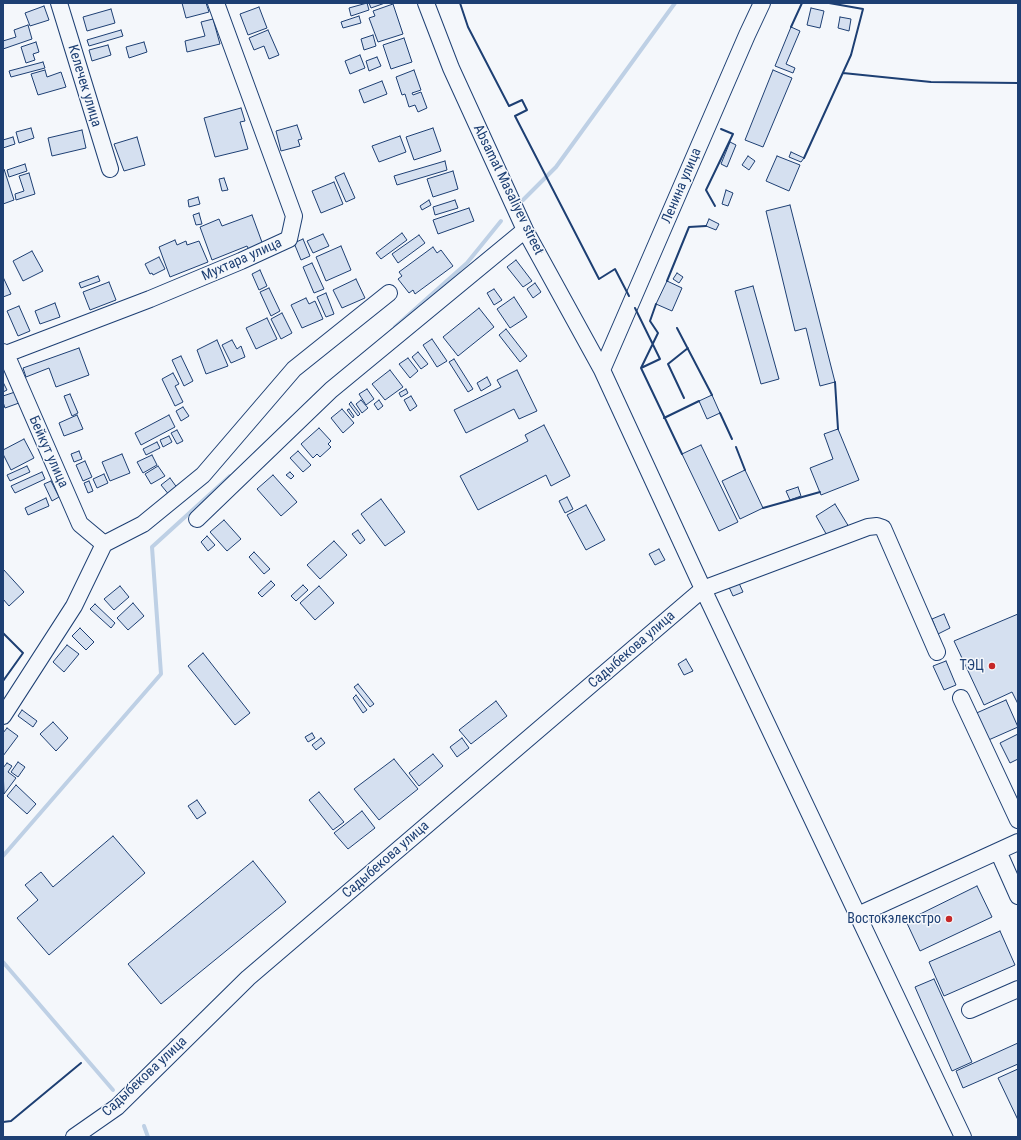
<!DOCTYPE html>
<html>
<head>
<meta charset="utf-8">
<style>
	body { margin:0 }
	#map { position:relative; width:1021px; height:1140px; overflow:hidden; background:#f4f7fb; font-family:"Roboto Condensed",sans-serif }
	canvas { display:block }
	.frame { position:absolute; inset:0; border:4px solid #1d3f73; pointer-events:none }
</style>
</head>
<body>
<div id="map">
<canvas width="1021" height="1140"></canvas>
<div class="frame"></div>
</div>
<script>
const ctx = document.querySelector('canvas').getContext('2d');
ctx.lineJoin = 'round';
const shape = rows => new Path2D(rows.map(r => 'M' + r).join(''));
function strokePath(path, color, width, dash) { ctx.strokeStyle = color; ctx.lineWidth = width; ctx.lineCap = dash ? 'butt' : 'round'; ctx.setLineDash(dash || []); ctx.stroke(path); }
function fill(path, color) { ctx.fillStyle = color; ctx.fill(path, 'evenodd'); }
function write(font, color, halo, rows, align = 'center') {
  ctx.font = font + ' "Roboto Condensed",sans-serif'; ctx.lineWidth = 3; ctx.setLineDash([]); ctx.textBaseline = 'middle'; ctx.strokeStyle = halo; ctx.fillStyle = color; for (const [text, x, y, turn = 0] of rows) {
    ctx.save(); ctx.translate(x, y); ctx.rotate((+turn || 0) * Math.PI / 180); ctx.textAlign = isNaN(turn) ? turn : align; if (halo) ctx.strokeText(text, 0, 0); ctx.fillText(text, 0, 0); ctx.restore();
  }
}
strokePath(shape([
	[523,200,556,167,675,3],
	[395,327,467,263,501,221],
	[3,856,161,674,152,547,230,476],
	[3,962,113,1090],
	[144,1126,148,1137]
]), '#bed0e5', 4);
const building = shape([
	[182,3,206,3,209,12,186,18,182,3],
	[367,3,369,10,351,16,349,8,367,3],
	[369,3,385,3,371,8,369,3],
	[393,4,403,34,378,42,369,18,375,16,373,11,393,4],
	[44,6,49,20,30,26,25,13,44,6],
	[259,7,267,28,248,35,240,14,259,7],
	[811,8,824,11,820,28,807,25,811,8],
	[111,9,115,23,87,31,83,17,111,9],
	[359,16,361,23,343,28,341,22,359,16],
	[840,17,851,19,849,31,838,28,840,17],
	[213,19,220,44,187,52,185,41,205,36,201,22,213,19],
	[28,25,32,39,3,49,3,41,16,37,14,30,28,25],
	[791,27,800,31,786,64,795,68,793,73,775,66,791,27],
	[121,30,123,36,89,46,87,40,121,30],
	[268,30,279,55,269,59,264,46,254,50,249,38,268,30],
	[373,35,376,46,364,50,361,39,373,35],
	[404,38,412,62,391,69,383,45,404,38],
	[36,42,39,52,33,54,35,60,26,63,21,47,36,42],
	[144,42,147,52,129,58,126,47,144,42],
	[108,45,111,55,92,61,89,50,108,45],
	[360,55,365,68,350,74,345,61,360,55],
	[377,57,381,66,369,71,366,61,377,57],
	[43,62,45,68,11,77,9,71,43,62],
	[45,70,47,77,61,72,66,87,38,95,31,74,45,70],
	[414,70,421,90,412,93,413,95,421,92,427,108,418,112,415,105,409,107,405,94,402,95,396,77,414,70],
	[773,70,792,78,763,147,745,140,773,70],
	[382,81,387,94,364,103,359,90,382,81],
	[241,108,245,121,240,122,248,149,215,157,204,118,241,108],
	[297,125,302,139,298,140,300,146,281,151,276,131,297,125],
	[31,128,34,138,19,143,16,132,31,128],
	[433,128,441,151,414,160,406,137,433,128],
	[82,130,86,148,52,156,48,138,82,130],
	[400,136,406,152,379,162,372,146,400,136],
	[13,137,15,144,3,148,3,140,13,137],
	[137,137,145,165,124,171,114,144,137,137],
	[730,142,736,145,727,167,721,164,730,142],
	[791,152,804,158,801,162,789,157,791,152],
	[748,156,755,161,749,170,742,165,748,156],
	[777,156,800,165,789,191,766,181,777,156],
	[445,161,447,170,397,185,394,176,445,161],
	[25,164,27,171,9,177,7,170,25,164],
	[3,169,4,169,14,200,3,204,3,169],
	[453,171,458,189,433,197,427,179,453,171],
	[29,173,35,194,16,200,15,194,24,191,19,176,29,173],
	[344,173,355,198,346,202,335,177,344,173],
	[224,178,228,190,222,191,219,179,224,178],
	[334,182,343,204,321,213,312,191,334,182],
	[726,190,733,193,728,206,722,204,726,190],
	[198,197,200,204,189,207,188,200,198,197],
	[429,200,431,205,422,210,420,206,429,200],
	[455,200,458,208,435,215,433,207,455,200],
	[790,205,835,382,820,386,806,328,795,331,766,211,790,205],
	[469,208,474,221,438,234,433,220,469,208],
	[199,213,202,224,196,225,193,215,199,213],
	[252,215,263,245,249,250,247,246,212,260,200,227,219,219,222,226,252,215],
	[709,219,719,224,716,230,706,226,709,219],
	[402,233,407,240,381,259,376,253,402,233],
	[323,234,329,246,313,253,307,241,323,234],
	[419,235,425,243,398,263,392,254,419,235],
	[303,239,310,256,301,260,294,243,303,239],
	[175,240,177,245,186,241,187,245,199,241,208,262,170,277,159,247,175,240],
	[341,246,351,270,326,281,316,257,341,246],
	[433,247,437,253,441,250,453,266,415,294,413,290,409,293,398,279,402,276,399,272,433,247],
	[32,251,43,271,23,281,13,261,32,251],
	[159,257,165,269,153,275,152,273,150,274,145,264,159,257],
	[516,260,532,281,523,287,507,267,516,260],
	[312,263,324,289,314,293,303,267,312,263],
	[260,270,267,286,259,290,252,274,260,270],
	[677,273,683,277,679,283,673,279,677,273],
	[98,276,100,281,81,288,79,283,98,276],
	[3,277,11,294,3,297,3,277],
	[356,279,365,298,342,308,333,290,356,279],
	[667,281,682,288,672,311,656,304,667,281],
	[109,282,116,300,90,310,83,292,109,282],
	[535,283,541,292,533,298,527,289,535,283],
	[753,286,779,379,761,384,735,291,753,286],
	[269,288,280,311,271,316,260,292,269,288],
	[494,289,502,300,494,305,487,293,494,289],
	[326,293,334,314,326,317,317,297,326,293],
	[514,297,527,317,510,328,497,309,514,297],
	[306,298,309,304,315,301,323,319,302,328,291,305,306,298],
	[55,303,60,317,40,324,35,311,55,303],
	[19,306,30,331,18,336,7,311,19,306],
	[479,308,494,327,458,356,443,337,479,308],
	[282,313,292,333,281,339,271,319,282,313],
	[267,318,277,339,256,349,246,328,267,318],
	[506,329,527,356,520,362,499,335,506,329],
	[432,339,447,361,437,367,423,345,432,339],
	[217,340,228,366,206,374,197,350,217,340],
	[232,340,237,349,241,346,245,357,231,363,222,345,232,340],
	[79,348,89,375,56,387,49,368,26,377,23,368,79,348],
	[418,352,428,364,421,369,412,357,418,352],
	[181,356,193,381,184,386,172,360,181,356],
	[408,358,418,371,410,378,399,364,408,358],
	[454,359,473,389,468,392,449,362,454,359],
	[390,370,403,387,385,400,372,384,390,370],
	[517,370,537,411,519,419,514,409,466,433,454,410,501,387,497,380,517,370],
	[173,373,179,384,175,386,183,402,175,406,162,379,173,373],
	[487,377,491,385,481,391,477,383,487,377],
	[3,382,7,390,3,392,3,382],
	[367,389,374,399,366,405,359,394,367,389],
	[406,389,408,393,401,397,399,393,406,389],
	[15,392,19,403,5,408,3,402,3,396,15,392],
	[70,394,78,413,72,416,64,396,70,394],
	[712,395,720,413,707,419,699,401,712,395],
	[411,396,417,406,410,411,404,400,411,396],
	[361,400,368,408,362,413,356,404,361,400],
	[379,400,383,406,378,410,374,404,379,400],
	[351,402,360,414,358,416,349,404,351,402],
	[183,407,189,416,181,421,176,411,183,407],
	[342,409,354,423,343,433,331,418,342,409],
	[349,409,354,416,353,418,347,410,349,409],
	[77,415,83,429,64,436,59,423,77,415],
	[169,415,175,427,141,445,135,433,169,415],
	[544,425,570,476,551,486,546,475,478,510,460,476,528,441,525,435,544,425],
	[319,428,331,441,328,444,331,447,320,457,317,454,313,458,301,444,319,428],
	[838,429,859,480,821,495,810,468,833,459,824,434,838,429],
	[177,430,183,441,177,444,171,433,177,430],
	[169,436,172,442,163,447,160,440,169,436],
	[24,439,34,458,11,470,3,454,3,450,24,439],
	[157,442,160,448,146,455,143,449,157,442],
	[701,445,738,522,719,531,682,454,701,445],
	[79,451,82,459,74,462,71,454,79,451],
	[298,451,311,465,303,472,290,458,298,451],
	[122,454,130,473,110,481,102,462,122,454],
	[152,455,157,465,143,473,137,462,152,455],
	[85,461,92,477,83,481,76,465,85,461],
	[27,466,30,472,10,481,7,475,27,466],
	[158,466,165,476,151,484,145,474,158,466],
	[745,470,763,508,740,519,722,481,745,470],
	[42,472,45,479,15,493,11,486,42,472],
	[290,472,294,476,291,479,286,475,290,472],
	[104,474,108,483,97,488,93,479,104,474],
	[273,475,297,502,281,516,257,489,273,475],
	[170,478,178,489,170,496,161,485,170,478],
	[51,481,59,497,52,501,44,484,51,481],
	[89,481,93,491,88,493,84,483,89,481],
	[798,487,801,496,790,500,786,491,798,487],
	[567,497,573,509,565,513,559,501,567,497],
	[46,498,49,506,28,515,25,508,46,498],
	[381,499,405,532,385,546,361,514,381,499],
	[835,504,849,527,829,539,816,516,835,504],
	[586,505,605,540,586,550,567,515,586,505],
	[224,520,241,539,227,551,210,532,224,520],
	[358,530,365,540,360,544,352,534,358,530],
	[207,536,215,545,208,551,201,542,207,536],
	[334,541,347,555,320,579,307,565,334,541],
	[659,549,665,560,655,565,649,554,659,549],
	[254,552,270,569,264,574,249,557,254,552],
	[3,569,24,592,9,606,3,599,3,569],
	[271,581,275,585,262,597,258,593,271,581],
	[738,581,743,592,733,596,728,585,738,581],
	[303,585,308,590,296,601,291,596,303,585],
	[120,586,129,597,114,610,104,599,120,586],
	[319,586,334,603,315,620,300,603,319,586],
	[133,603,144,616,128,630,117,618,133,603],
	[95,604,115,623,111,628,90,609,95,604],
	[944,614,950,628,938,634,932,619,944,614],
	[1018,614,1018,704,1012,692,984,705,954,641,1018,614],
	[80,628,94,642,86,650,72,636,80,628],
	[67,645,79,654,64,672,53,662,67,645],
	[203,653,250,713,235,725,188,666,203,653],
	[686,659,693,671,684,675,678,664,686,659],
	[946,661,956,685,944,690,933,666,946,661],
	[358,684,374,704,370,707,354,687,358,684],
	[356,695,367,710,363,713,353,698,356,695],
	[1006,700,1018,727,984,742,972,715,1006,700],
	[496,701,507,716,471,744,459,730,496,701],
	[22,710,37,721,33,727,18,716,22,710],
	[53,722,68,738,56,751,40,734,53,722],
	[7,728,18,736,3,756,3,733,7,728],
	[312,733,315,738,308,742,305,737,312,733],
	[1018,734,1018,759,1010,763,1000,743,1018,734],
	[321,738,325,743,316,750,312,745,321,738],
	[462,738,469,748,457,757,450,747,462,738],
	[433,754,443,766,419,786,409,773,433,754],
	[394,759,418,789,379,820,354,789,394,759],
	[18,762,25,767,18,777,11,772,18,762],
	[7,763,12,766,8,772,16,778,4,794,3,768,7,763],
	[16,785,36,804,27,814,7,796,16,785],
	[319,792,344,822,333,830,309,800,319,792],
	[197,800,206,813,197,819,188,806,197,800],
	[362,811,375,828,348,849,334,833,362,811],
	[113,836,145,873,49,955,17,918,38,900,25,885,41,872,53,887,113,836],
	[253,861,286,902,161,1004,128,964,253,861],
	[977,886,992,917,920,951,906,921,977,886],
	[1000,931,1015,965,944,996,929,962,1000,931],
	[934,979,972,1062,952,1071,915,987,934,979],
	[1018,1043,1018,1064,963,1088,956,1071,1018,1043],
	[1018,1069,1018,1120,998,1078,1018,1069]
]);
fill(building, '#d5e0f0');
strokePath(building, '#1d3f73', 1);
const minor = shape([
	[59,3,110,169],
	[426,3,451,68,525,230,602,370,703,589,963,1137],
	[3,352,6,354,80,524,104,544],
	[6,354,150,299,241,261,289,239,294,216,216,3],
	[602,370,747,35,762,3],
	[197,519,331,390,525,230],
	[961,698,1018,820],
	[3,716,74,606,104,544,143,524,203,475,294,369,389,293],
	[998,851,1018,896],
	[858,915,1018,842],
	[970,1010,1018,989],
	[74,1137,117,1107,248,978,703,589,868,527,877,526,883,528,937,652]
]);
strokePath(minor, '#1d3f73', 18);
strokePath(minor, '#f4f7fb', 16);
strokePath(shape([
	[460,3,468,27,509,106,522,100,527,110,515,116,599,279,615,269,629,296],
	[791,27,802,3],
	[843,73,931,82,1018,83],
	[804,158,851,55,863,9,829,3],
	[715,206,706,190,733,134,721,129],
	[667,281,689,227,706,226],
	[656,304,650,321,658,333,641,368,682,454],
	[635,308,660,359,641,368],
	[677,328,712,395],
	[835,382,838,429],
	[684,398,668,364,688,348],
	[720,413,732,439],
	[664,418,699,401],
	[736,447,745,470],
	[763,508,820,492],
	[3,633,23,653,3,681],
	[3,1122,11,1121,81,1063]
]), '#1d3f73', 2);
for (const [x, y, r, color] of [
	[992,666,4,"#c62828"],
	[949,919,4,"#c62828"]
]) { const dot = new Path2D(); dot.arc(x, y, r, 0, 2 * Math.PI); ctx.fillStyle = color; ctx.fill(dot); strokePath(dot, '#f4f7fb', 1.5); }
write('14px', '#1d3f73', '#f4f7fb', [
	["Келечек улица",84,86,73],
	["Ленина улица",682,186,-67],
	["Absamat Masaliyev street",508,190,64],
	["Мухтара улица",242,260,-24],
	["Бейкут улица",48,452,66],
	["Садыбекова улица",632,650,-41],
	["Садыбекова улица",386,860,-41],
	["Садыбекова улица",145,1077,-43]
]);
write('14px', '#1d3f73', '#f4f7fb', [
	["ТЭЦ",984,666],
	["Востокэлекстро",941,919]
], 'right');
</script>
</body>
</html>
